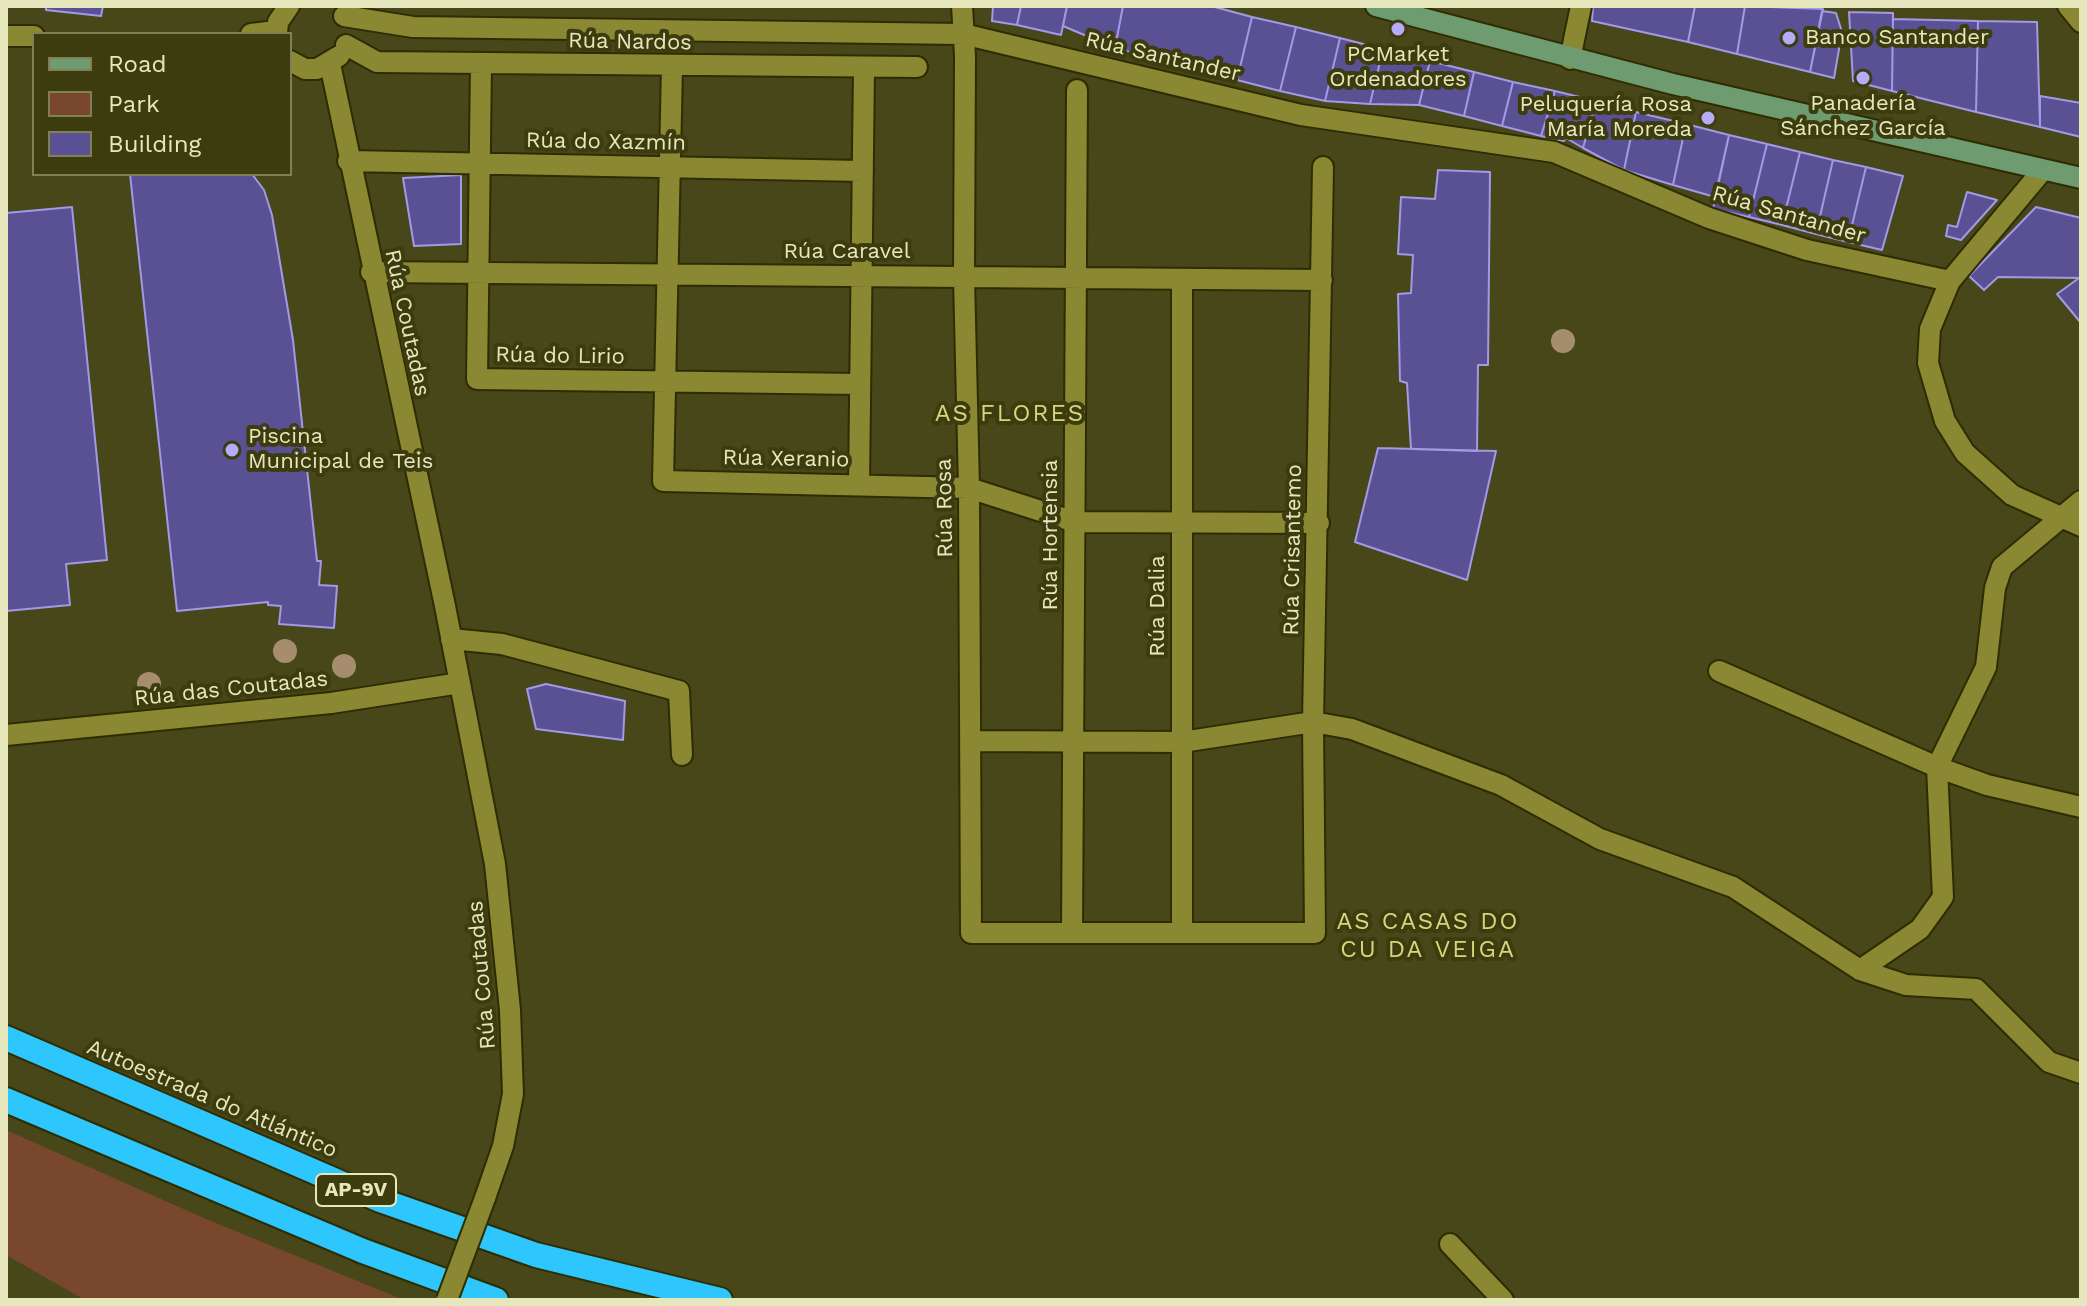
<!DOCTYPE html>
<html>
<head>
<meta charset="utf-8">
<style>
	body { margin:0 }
	#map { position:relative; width:2087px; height:1306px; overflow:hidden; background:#47471a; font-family:"Work Sans",sans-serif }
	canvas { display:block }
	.frame { position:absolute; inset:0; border:8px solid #e7e7be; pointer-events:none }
	.legend { position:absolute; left:32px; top:32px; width:260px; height:144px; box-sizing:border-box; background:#3d3c0e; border:2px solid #818054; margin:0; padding:10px 14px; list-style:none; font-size:24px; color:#e7e7be }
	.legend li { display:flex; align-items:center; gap:16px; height:40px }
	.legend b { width:40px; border:2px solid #818054 }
</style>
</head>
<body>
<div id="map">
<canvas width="2087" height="1306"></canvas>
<div class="frame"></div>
<ul class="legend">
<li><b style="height:10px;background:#6e9b6f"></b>Road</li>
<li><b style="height:22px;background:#79472d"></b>Park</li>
<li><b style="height:22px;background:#5a5195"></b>Building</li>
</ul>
</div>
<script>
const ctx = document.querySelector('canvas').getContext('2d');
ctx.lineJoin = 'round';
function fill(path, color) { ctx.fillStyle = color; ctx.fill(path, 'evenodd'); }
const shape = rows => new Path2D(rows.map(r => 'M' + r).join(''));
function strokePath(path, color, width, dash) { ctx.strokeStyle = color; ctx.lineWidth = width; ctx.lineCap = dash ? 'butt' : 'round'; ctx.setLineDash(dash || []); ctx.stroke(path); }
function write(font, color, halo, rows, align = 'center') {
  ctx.font = font + ' "Work Sans",sans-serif'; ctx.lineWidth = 8; ctx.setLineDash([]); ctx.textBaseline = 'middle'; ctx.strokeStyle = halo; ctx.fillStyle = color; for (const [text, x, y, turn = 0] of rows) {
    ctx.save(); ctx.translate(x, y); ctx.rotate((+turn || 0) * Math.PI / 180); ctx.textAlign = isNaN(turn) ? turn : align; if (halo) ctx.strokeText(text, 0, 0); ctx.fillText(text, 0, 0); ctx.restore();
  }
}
fill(shape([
	[6,1130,206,1219,404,1300,85,1300,6,1255]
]), '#79472d');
const building = shape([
	[46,6,103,6,101,16,46,10,46,6],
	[993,6,1021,6,1017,25,992,21,993,6],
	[1021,6,1067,6,1061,35,1017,25,1021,6],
	[1067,6,1123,6,1115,48,1063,26,1067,6],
	[1123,6,1211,6,1252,17,1237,80,1115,48,1123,6],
	[1593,6,1695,6,1688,42,1592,21,1593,6],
	[1695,6,1745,6,1737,54,1688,42,1695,6],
	[1745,6,1823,9,1810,72,1737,54,1745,6],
	[1822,11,1836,13,1842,32,1834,78,1810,72,1822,11],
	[1849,12,1893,13,1892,91,1853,81,1849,12],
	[1252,17,1296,27,1280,91,1237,80,1252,17],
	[1893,19,1978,21,1976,112,1892,91,1893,19],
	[1978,21,2037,22,2040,127,1976,112,1978,21],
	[1296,27,1340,38,1325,101,1280,91,1296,27],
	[1340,38,1383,49,1370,104,1325,101,1340,38],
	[1383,49,1430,61,1419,105,1370,104,1383,49],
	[1430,61,1474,72,1464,116,1419,105,1430,61],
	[1474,72,1513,82,1502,126,1464,116,1474,72],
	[1513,82,1555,91,1541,136,1502,126,1513,82],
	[1555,91,1596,101,1583,148,1566,138,1564,141,1541,136,1555,91],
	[2040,96,2081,103,2081,137,2040,127,2040,96],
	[1596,101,1636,112,1624,170,1583,148,1596,101],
	[1636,112,1686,124,1673,185,1624,170,1636,112],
	[1686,124,1729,135,1715,197,1673,185,1686,124],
	[1729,135,1767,144,1749,217,1713,209,1729,135],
	[1767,144,1800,152,1782,225,1749,217,1767,144],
	[1800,152,1833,160,1816,234,1782,225,1800,152],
	[1833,160,1866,167,1848,242,1816,234,1833,160],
	[1866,167,1903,176,1882,250,1848,242,1866,167],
	[1438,170,1490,172,1488,365,1478,365,1477,451,1411,449,1407,383,1400,381,1398,294,1411,293,1413,255,1398,254,1401,197,1435,199,1438,170],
	[130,174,252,174,264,190,272,215,293,340,317,561,321,561,319,585,337,586,334,628,279,624,281,606,268,605,268,602,177,611,130,174],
	[461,175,461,244,414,246,403,178,461,175],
	[1967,192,1997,200,1961,240,1946,236,1948,225,1957,227,1967,192],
	[72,207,107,560,66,564,70,605,6,611,6,213,72,207],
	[2036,207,2081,218,2081,278,1998,277,1984,290,1969,276,2036,207],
	[2079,278,2081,278,2081,323,2057,294,2079,278],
	[1378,448,1496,451,1467,580,1355,542,1378,448],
	[546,684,625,701,623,740,536,729,527,689,546,684]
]);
fill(building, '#5a5195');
strokePath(building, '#a29ae5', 2);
const lane = shape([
	[451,639,502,644,679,691,682,755]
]);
const street = shape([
	[962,6,965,56,964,277,969,488,971,933,1315,933,1313,722,1323,167],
	[2068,6,2081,22],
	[344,16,413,27,963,34,1301,115,1554,152,1709,218,1807,250,1950,281],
	[251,34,276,31],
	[277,34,278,22,289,6],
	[6,36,34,36],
	[346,45,377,62,917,67],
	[1570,59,1581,6],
	[290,61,305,69,317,69,339,56],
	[330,64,445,606,495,864,510,1010,513,1094,503,1146,485,1198],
	[481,64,477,379,860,384],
	[672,66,663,481,969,488,1075,522,1319,523],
	[348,161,863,171],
	[2042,171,1950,281,1930,329,1928,363,1945,421,1965,453,2012,495,2081,526],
	[371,272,1322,280],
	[1182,279,1182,933],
	[859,485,864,68],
	[1719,671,1937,767,1987,785,2081,807],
	[6,735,331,703,460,683],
	[970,741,1182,742,1313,722,1352,729,1501,785,1600,839,1733,887,1860,970,1906,985,1976,989,2049,1062,2081,1073],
	[1072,933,1077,90],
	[1860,970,1920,929,1943,897,1937,767,1986,667,1995,588,2002,567,2081,501],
	[1450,1244,1503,1300]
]);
const secondary = shape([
	[1376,6,1673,84,2081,178]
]);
const highway = shape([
	[6,1038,380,1200,536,1255,720,1300],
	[6,1100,363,1251,496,1300]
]);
strokePath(lane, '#2e2c00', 24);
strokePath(street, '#2e2c00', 24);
strokePath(secondary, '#2e2c00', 24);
strokePath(highway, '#2e2c00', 28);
strokePath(lane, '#8a8832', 20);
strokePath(street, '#8a8832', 20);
strokePath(secondary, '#6e9b6f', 20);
strokePath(highway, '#2dc7fd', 24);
const streetBridge = shape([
	[447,1300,485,1198]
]);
strokePath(streetBridge, '#2e2c00', 24, []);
strokePath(streetBridge, '#8a8832', 20);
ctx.fillStyle = '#a58d6e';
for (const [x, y] of [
	[1563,341],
	[285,651],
	[344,666],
	[149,684]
]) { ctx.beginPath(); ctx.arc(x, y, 12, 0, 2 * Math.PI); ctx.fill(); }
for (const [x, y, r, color] of [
	[1398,29,8,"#b4acf9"],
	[1789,38,8,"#b4acf9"],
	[1863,78,8,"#b4acf9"],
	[1708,118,8,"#b4acf9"],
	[232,450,8,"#b4acf9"]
]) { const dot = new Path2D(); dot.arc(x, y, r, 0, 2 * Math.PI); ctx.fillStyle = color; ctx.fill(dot); strokePath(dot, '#3d3c0e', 3); }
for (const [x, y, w] of [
	[356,1190,80]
]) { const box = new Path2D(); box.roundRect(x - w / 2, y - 16, w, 32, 6); ctx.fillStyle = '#3d3c0e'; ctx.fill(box); strokePath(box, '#e7e7be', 2); }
write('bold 20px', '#e7e7be', null, [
	["AP-9V",356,1190]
]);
write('22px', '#e7e7be', '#3d3c0e', [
	["Banco Santander",1805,38],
	["PCMarket",1398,55,"center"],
	["Ordenadores",1398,80,"center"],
	["Panadería",1863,104,"center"],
	["Sánchez García",1863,129,"center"],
	["Peluquería Rosa",1692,105,"right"],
	["María Moreda",1692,130,"right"],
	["Piscina",248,437],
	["Municipal de Teis",248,462]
], 'left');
write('22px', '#e7e7be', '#3d3c0e', [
	["Rúa Nardos",630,42,1],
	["Rúa Santander",1163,57,13],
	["Rúa do Xazmín",606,142,1],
	["Rúa Santander",1789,215,16],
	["Rúa Caravel",847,252],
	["Rúa Coutadas",407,323,78],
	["Rúa do Lirio",560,356,1],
	["Rúa Xeranio",786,459,1],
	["Rúa Rosa",945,508,-91],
	["Rúa Hortensia",1051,535,-90],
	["Rúa Crisantemo",1293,550,-89],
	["Rúa Dalia",1158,606,-90],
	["Rúa das Coutadas",231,689,-6],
	["Rúa Coutadas",482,975,-95],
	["Autoestrada do Atlántico",212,1099,23]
]);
ctx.letterSpacing = '2px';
write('24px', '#d6d680', '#3d3c0e', [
	["AS FLORES",1010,414],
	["AS CASAS DO",1428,922],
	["CU DA VEIGA",1428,950]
]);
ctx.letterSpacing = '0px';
</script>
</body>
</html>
